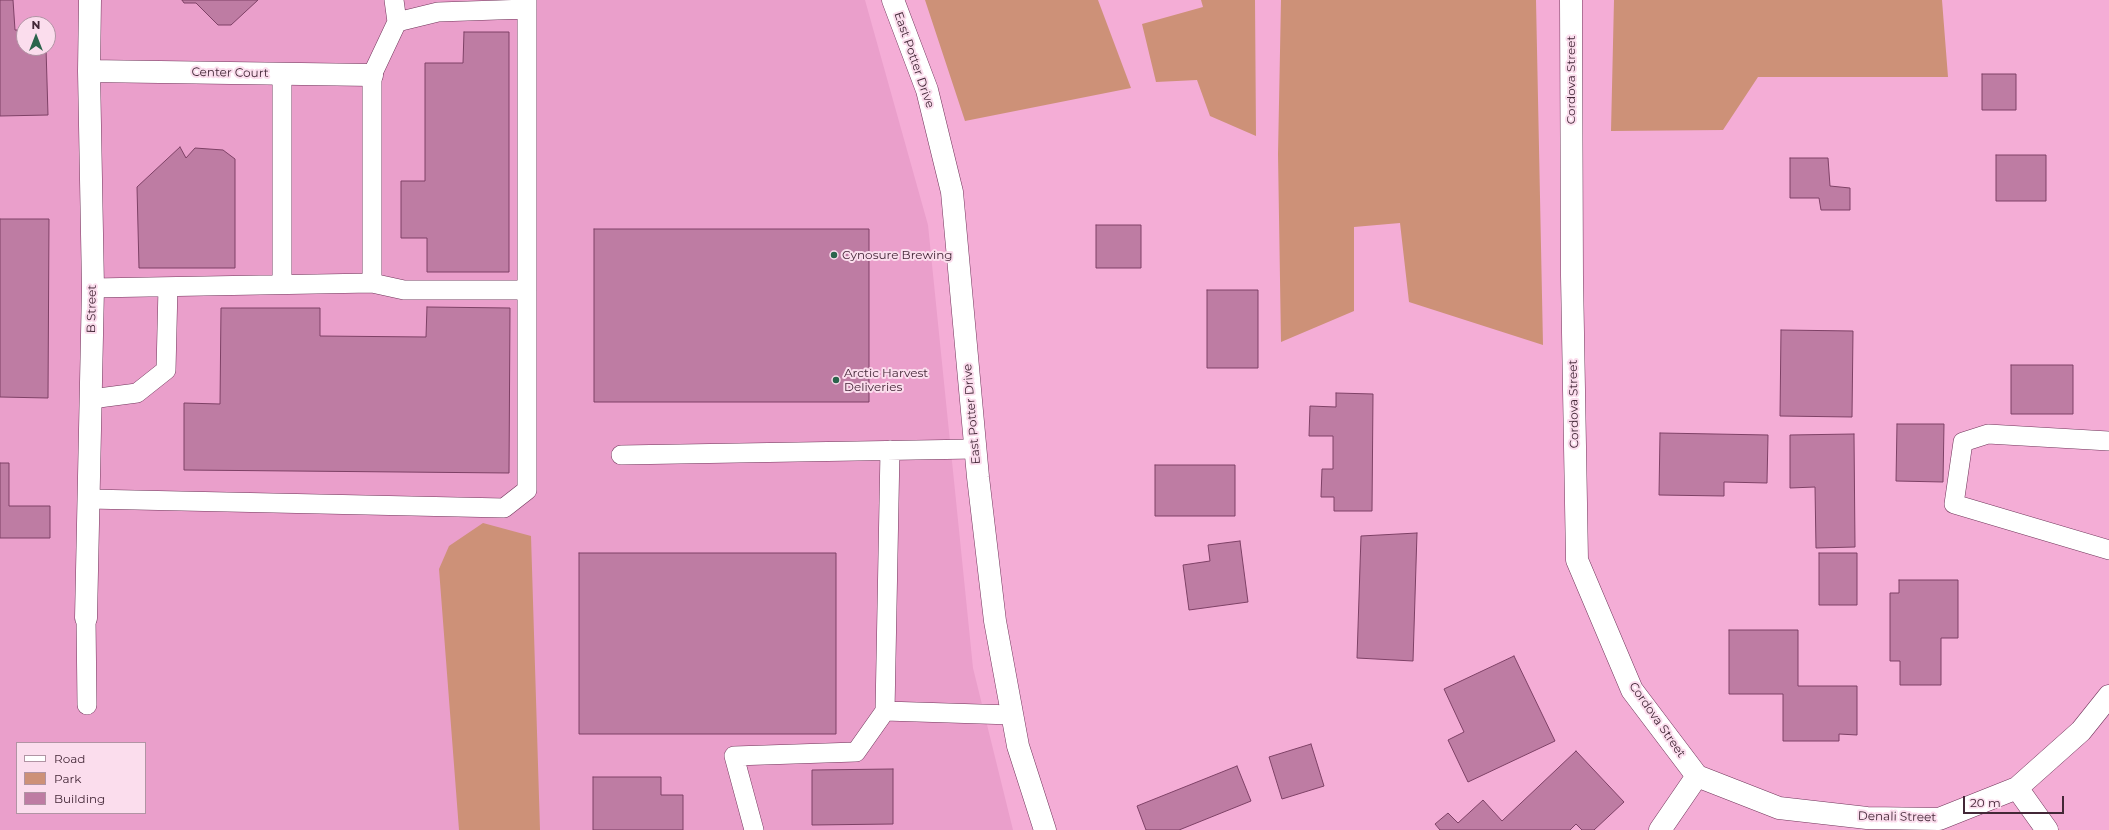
<!DOCTYPE html>
<html>
<head>
<meta charset="utf-8">
<style>
	body { margin:0 }
	#map { position:relative; width:2109px; height:830px; overflow:hidden; background:#f4add6; font-family:Montserrat,sans-serif }
	canvas { display:block }
	.legend { position:absolute; left:16px; top:742px; width:130px; height:72px; box-sizing:border-box; background:#fbdded; border:1px solid #b194a4; margin:0; padding:5px 7px; list-style:none; font-size:12px; color:#432737 }
	.legend li { display:flex; align-items:center; gap:8px; height:20px }
	.legend b { width:20px; border:1px solid #b194a4 }
	.north { position:absolute; left:16px; top:16px; width:40px; height:40px; box-sizing:border-box; background:#fbdded; border:1px solid #b194a4; border-radius:50%; rotate:0deg; font-size:11px; font-weight:700; line-height:16px; text-align:center; color:#432737 }
	.north::after { content:''; display:block; margin:auto; width:14px; height:18px; background:#2b644c; clip-path:polygon(50% 0,100% 100%,50% 72%,0 100%) }
	.scale { position:absolute; left:1963px; top:796px; width:101px; height:18px; box-sizing:border-box; border:2px solid #432737; border-top:0; padding-left:5px; font-size:12px; line-height:14px; white-space:nowrap; color:#432737; -webkit-text-stroke:3px #fbdded; paint-order:stroke }
</style>
</head>
<body>
<div id="map">
<canvas width="2109" height="830"></canvas>
<ul class="legend">
<li><b style="height:5px;background:#fff"></b>Road</li>
<li><b style="height:11px;background:#cd9178"></b>Park</li>
<li><b style="height:11px;background:#be7ca3"></b>Building</li>
</ul>
<div class="north">N</div>
<div class="scale">20 m</div>
</div>
<script>
const ctx = document.querySelector('canvas').getContext('2d');
ctx.lineJoin = 'round';
function fill(path, color) { ctx.fillStyle = color; ctx.fill(path, 'evenodd'); }
const shape = rows => new Path2D(rows.map(r => 'M' + r).join(''));
function strokePath(path, color, width, dash) { ctx.strokeStyle = color; ctx.lineWidth = width; ctx.lineCap = dash ? 'butt' : 'round'; ctx.setLineDash(dash || []); ctx.stroke(path); }
function write(font, color, halo, rows, align = 'center') {
  ctx.font = font + ' Montserrat,sans-serif'; ctx.lineWidth = 4; ctx.setLineDash([]); ctx.textBaseline = 'middle'; ctx.strokeStyle = halo; ctx.fillStyle = color; for (const [text, x, y, turn = 0] of rows) {
    ctx.save(); ctx.translate(x, y); ctx.rotate((+turn || 0) * Math.PI / 180); ctx.textAlign = isNaN(turn) ? turn : align; if (halo) ctx.strokeText(text, 0, 0); ctx.fillText(text, 0, 0); ctx.restore();
  }
}
fill(shape([
	[0,0,865,0,928,225,973,668,1013,830,0,830],
	[24,24,48,24,48,48,24,48],
	[17,743,145,743,145,813,17,813]
]), '#ea9fcb');
fill(shape([
	[925,0,1098,0,1131,88,965,121],
	[1201,0,1255,0,1256,136,1210,116,1197,80,1156,82,1142,24,1203,7],
	[1281,0,1536,0,1543,345,1409,302,1400,223,1354,227,1354,311,1281,342,1278,154],
	[1614,0,1942,0,1948,77,1758,77,1723,130,1611,131],
	[483,523,531,536,540,830,459,830,439,569,449,546]
]), '#cd9178');
const building = shape([
	[0,0,13,0,15,30,24,30,24,48,46,48,48,115,0,116,0,0],
	[182,0,258,0,231,25,218,25,196,3,184,3,182,0],
	[464,32,509,32,509,272,427,272,427,238,401,238,401,181,425,181,425,63,463,63,464,32],
	[1982,74,2016,74,2016,110,1982,110,1982,74],
	[180,147,186,158,195,148,223,150,235,159,235,268,139,268,137,187,180,147],
	[1996,155,2046,155,2046,201,1996,201,1996,155],
	[1790,158,1828,158,1830,186,1850,188,1850,210,1821,210,1819,198,1790,198,1790,158],
	[0,219,49,219,48,398,0,397,0,219],
	[1096,225,1141,225,1141,268,1096,268,1096,225],
	[594,229,869,229,869,402,594,402,594,229],
	[1207,290,1258,290,1258,368,1207,368,1207,290],
	[427,307,510,308,509,473,184,470,184,403,220,404,221,308,320,308,320,336,426,337,427,307],
	[1781,330,1853,331,1852,417,1780,416,1781,330],
	[2011,365,2073,365,2073,414,2011,414,2011,365],
	[1336,393,1373,394,1372,511,1334,511,1334,497,1321,497,1322,469,1333,469,1333,436,1309,436,1310,406,1336,407,1336,393],
	[1897,424,1944,424,1943,482,1896,481,1897,424],
	[1660,433,1768,435,1767,483,1724,482,1724,496,1659,495,1660,433],
	[1854,434,1855,547,1816,548,1815,487,1790,488,1790,435,1854,434],
	[0,463,9,463,9,506,50,506,50,538,0,538,0,463],
	[1155,465,1235,465,1235,516,1155,516,1155,465],
	[1417,533,1413,661,1357,658,1361,536,1417,533],
	[1240,541,1248,602,1189,610,1183,565,1210,561,1208,545,1240,541],
	[579,553,836,553,836,734,579,734,579,553],
	[1819,553,1857,553,1857,605,1819,605,1819,553],
	[1899,580,1958,580,1958,638,1941,638,1941,685,1900,685,1900,661,1890,661,1890,593,1899,593,1899,580],
	[1729,630,1798,630,1798,686,1857,686,1857,735,1839,734,1839,741,1783,741,1783,694,1729,694,1729,630],
	[1514,656,1555,741,1468,782,1448,740,1464,732,1444,689,1514,656],
	[1311,744,1324,786,1282,799,1269,757,1311,744],
	[1576,751,1624,802,1594,830,1582,830,1576,824,1570,830,1440,830,1435,824,1448,813,1458,823,1483,800,1502,821,1576,751],
	[1237,766,1251,801,1179,830,1146,830,1137,806,1237,766],
	[893,769,893,824,812,825,812,770,893,769],
	[593,777,661,777,661,795,683,795,683,830,593,830,593,777]
]);
fill(building, '#be7ca3');
strokePath(building, '#7e4166', 1);
const service = shape([
	[394,0,397,22],
	[372,283,404,290,527,290],
	[282,284,282,73],
	[93,288,372,283,372,75,397,22,438,12,527,9],
	[91,399,137,393,166,370,168,287],
	[2109,441,1988,434,1963,442,1954,504,2109,550],
	[621,455,975,449],
	[89,499,504,508,527,490,527,0],
	[86,618,87,705],
	[885,711,890,450],
	[754,830,734,756,856,752,885,711,1012,715]
]);
const minor = shape([
	[1571,0,1572,276,1577,560,1632,690,1697,776],
	[89,71,372,75],
	[86,618,93,288,89,71,90,0],
	[1697,776,1779,808,1867,818,1939,819,2017,788,2081,731,2109,696],
	[2017,788,2047,830],
	[1660,830,1697,776]
]);
const tertiary = shape([
	[893,0,927,90,952,192,978,477,995,621,1018,746,1045,830]
]);
strokePath(service, '#70355a', 20);
strokePath(minor, '#70355a', 23);
strokePath(tertiary, '#70355a', 23);
strokePath(service, '#fff', 19);
strokePath(minor, '#fff', 22);
strokePath(tertiary, '#fff', 22);
for (const [x, y, r, color] of [
	[834,255,4,"#2b644c"],
	[836,380,4,"#2b644c"]
]) { const dot = new Path2D(); dot.arc(x, y, r, 0, 2 * Math.PI); ctx.fillStyle = color; ctx.fill(dot); strokePath(dot, '#fbdded', 1.5); }
write('12px', '#432737', '#fbdded', [
	["East Potter Drive",914,60,71],
	["Center Court",230,73,1],
	["Cordova Street",1571,80,-90],
	["B Street",92,309,-89],
	["Cordova Street",1574,404,-91],
	["East Potter Drive",972,414,-95],
	["Cordova Street",1657,720,55],
	["Denali Street",1897,817,1]
]);
write('12px', '#432737', '#fbdded', [
	["Cynosure Brewing",842,255],
	["Arctic Harvest",844,373],
	["Deliveries",844,387]
], 'left');
</script>
</body>
</html>
